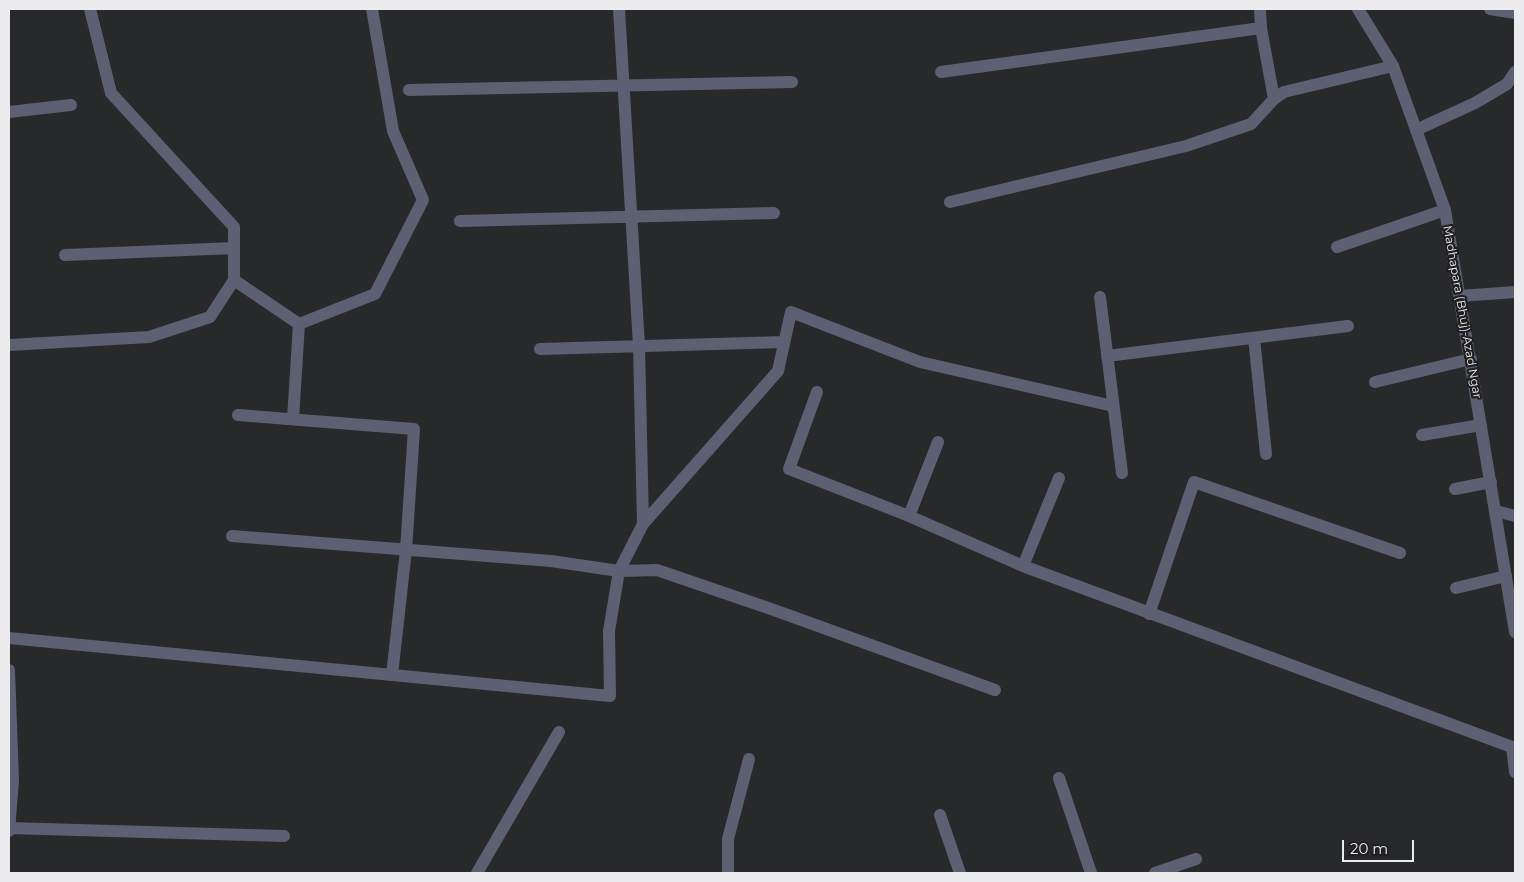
<!DOCTYPE html>
<html>
<head>
<meta charset="utf-8">
<style>
	body { margin:0 }
	#map { position:relative; width:1524px; height:882px; overflow:hidden; background:#28292b; font-family:Montserrat,sans-serif }
	canvas { display:block }
	.frame { position:absolute; inset:0; border:10px solid #ececee; pointer-events:none }
	.scale { position:absolute; left:1342px; top:840px; width:72px; height:22px; box-sizing:border-box; border:2px solid #ececee; border-top:0; padding-left:6px; font-size:15px; line-height:18px; white-space:nowrap; color:#ececee; -webkit-text-stroke:4px #1f1f21; paint-order:stroke }
</style>
</head>
<body>
<div id="map">
<canvas width="1524" height="882"></canvas>
<div class="frame"></div>
<div class="scale">20 m</div>
</div>
<script>
const ctx = document.querySelector('canvas').getContext('2d');
ctx.lineJoin = 'round';
const shape = rows => new Path2D(rows.map(r => 'M' + r).join(''));
function strokePath(path, color, width, dash) { ctx.strokeStyle = color; ctx.lineWidth = width; ctx.lineCap = dash ? 'butt' : 'round'; ctx.setLineDash(dash || []); ctx.stroke(path); }
function write(font, color, halo, rows, align = 'center') {
  ctx.font = font + ' Montserrat,sans-serif'; ctx.lineWidth = 4.5; ctx.setLineDash([]); ctx.textBaseline = 'middle'; ctx.strokeStyle = halo; ctx.fillStyle = color; for (const [text, x, y, turn = 0] of rows) {
    ctx.save(); ctx.translate(x, y); ctx.rotate((+turn || 0) * Math.PI / 180); ctx.textAlign = isNaN(turn) ? turn : align; if (halo) ctx.strokeText(text, 0, 0); ctx.fillText(text, 0, 0); ctx.restore();
  }
}
strokePath(shape([
	[1260,9,1261,28,1274,99],
	[1490,9,1515,13],
	[941,72,1261,28],
	[409,90,792,82],
	[9,112,71,105],
	[1416,130,1475,103,1507,84,1515,72],
	[950,202,1186,146,1251,124,1274,99,1284,92,1393,66],
	[460,221,774,213],
	[1337,247,1445,210],
	[65,255,234,248],
	[234,280,299,324],
	[1460,296,1515,292],
	[1100,297,1122,473],
	[1254,338,1266,454],
	[9,345,149,337,210,317,234,280,234,227,111,93,90,9],
	[540,349,784,342],
	[1107,356,1348,326],
	[1375,382,1471,359],
	[817,392,789,469,909,516,1023,566,1512,747,1515,772],
	[238,415,414,429,406,550,392,675],
	[293,419,299,324,375,294,423,200,393,131,372,9],
	[1422,435,1481,425],
	[1455,489,1491,482],
	[1496,511,1515,516],
	[909,516,938,442],
	[643,524,778,371,791,312,920,362,1113,406],
	[232,536,551,561,619,571,657,570,774,610,995,690],
	[1023,566,1059,478],
	[1456,588,1506,576],
	[1149,614,1194,482,1400,553],
	[9,638,610,696,609,631,619,571,643,524,639,346,619,9],
	[1059,778,1091,873],
	[940,815,960,873],
	[9,828,284,836],
	[477,873,559,732],
	[728,873,728,839,749,759],
	[1155,873,1196,859]
]), '#5d5f73', 12);
strokePath(shape([
	[1358,9,1393,66,1445,210,1515,632],
	[9,670,13,780,9,831]
]), '#5d5f73', 12);
write('12px', '#ececee', '#1f1f21', [
	["Madhapara (Bhuj)-Azad Ngar",1462,312,80]
]);
</script>
</body>
</html>
